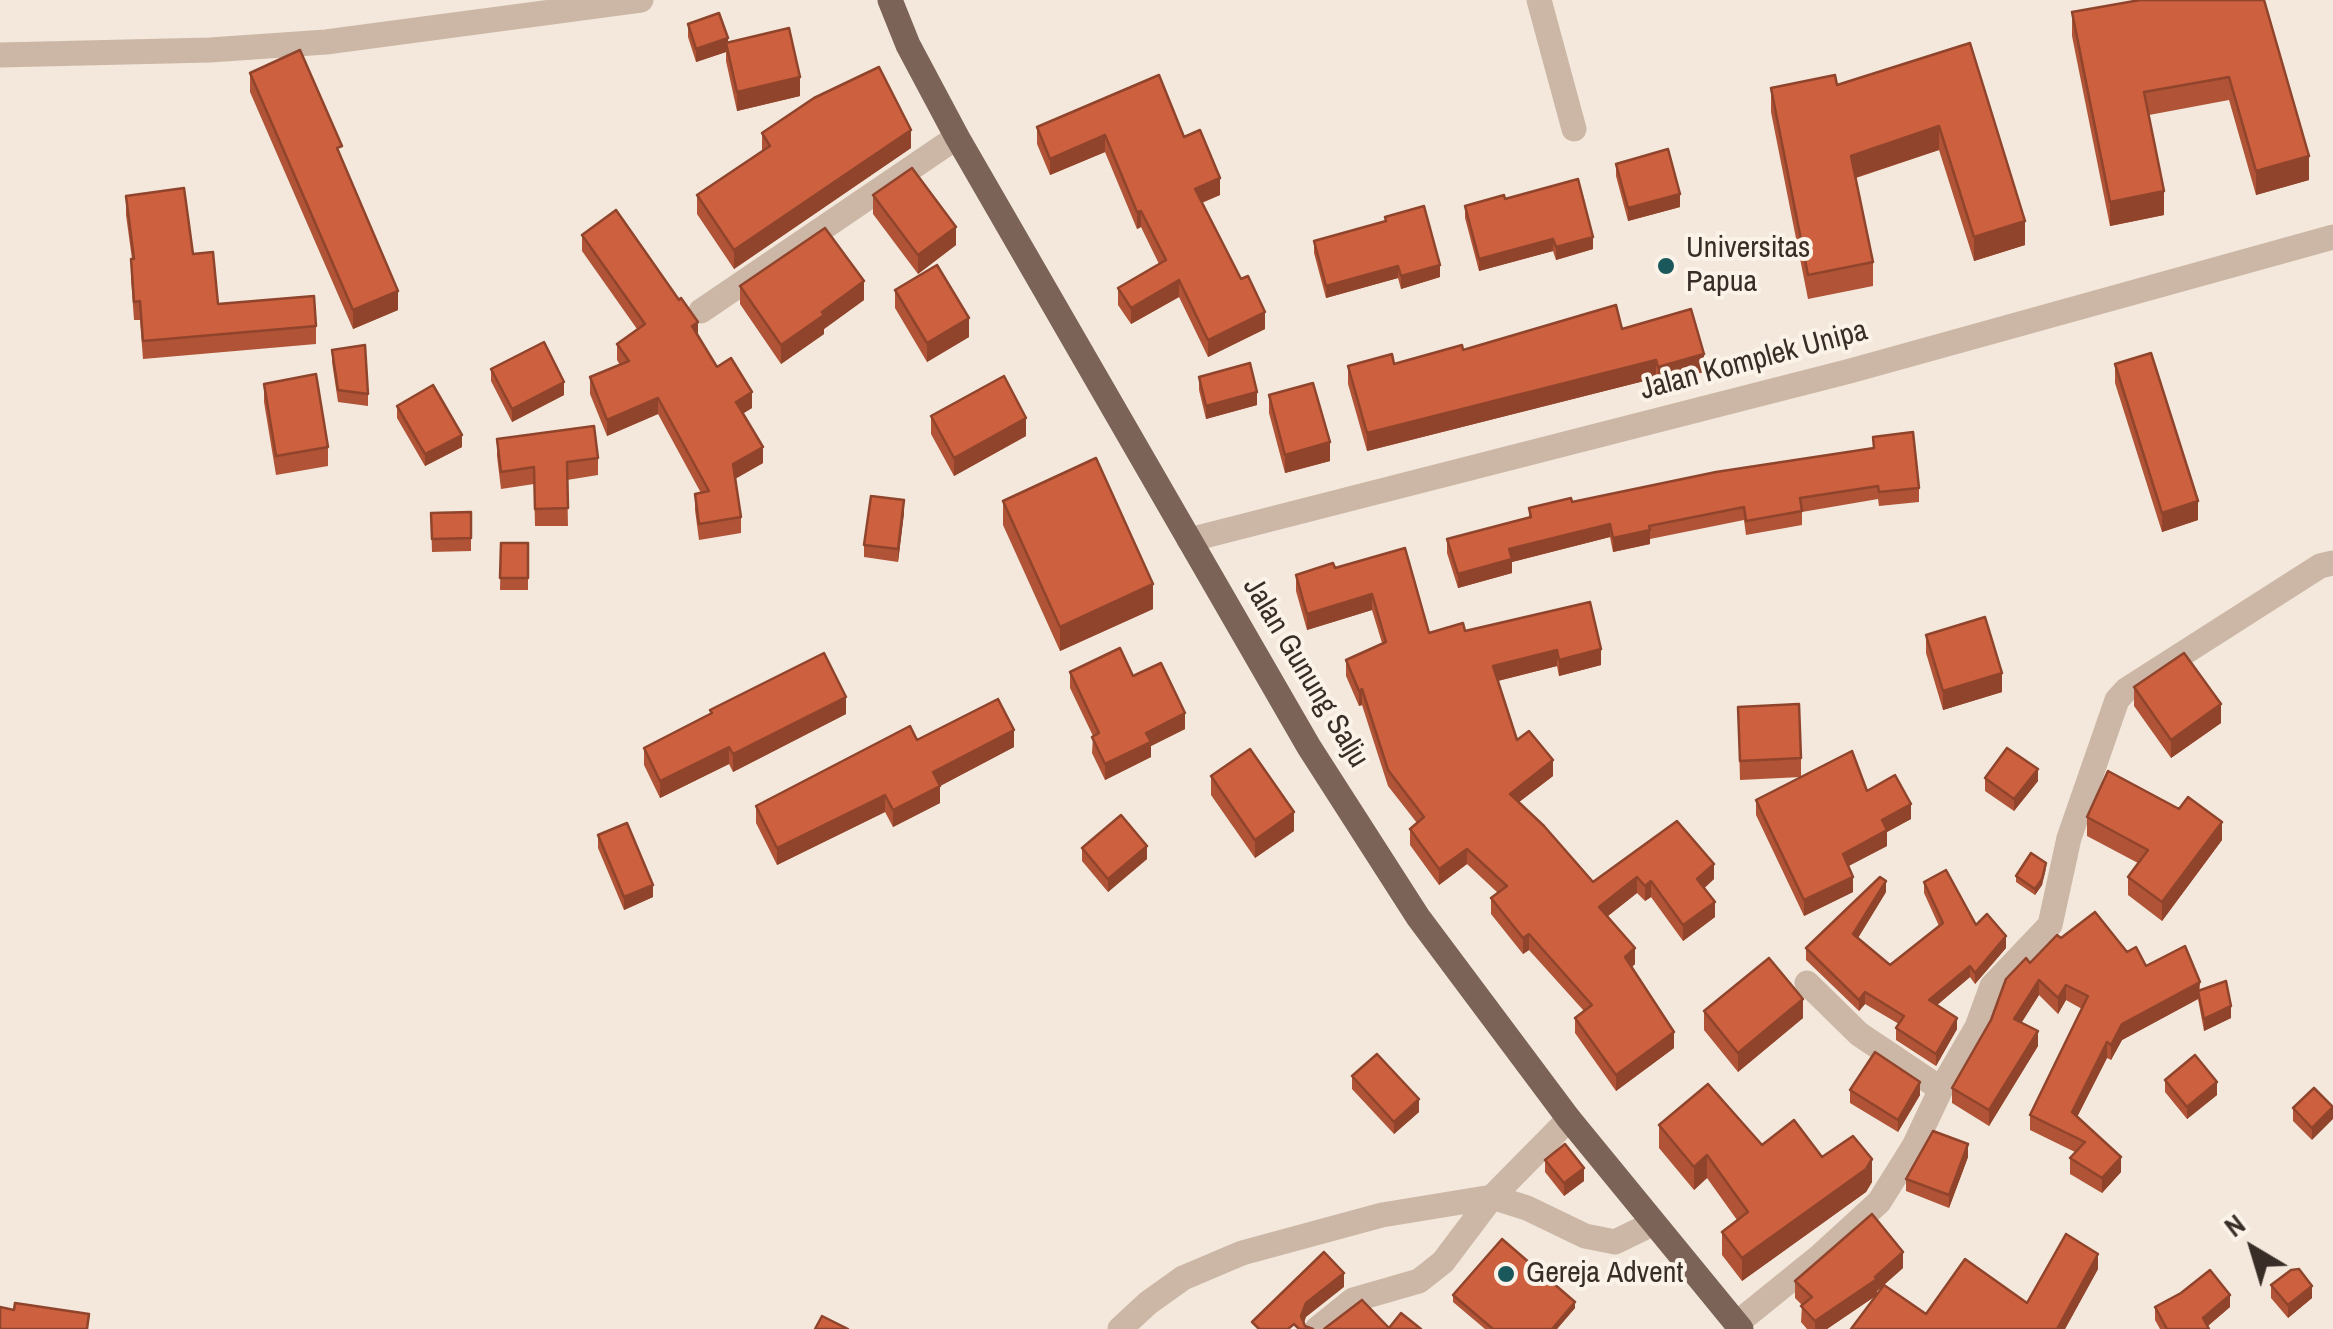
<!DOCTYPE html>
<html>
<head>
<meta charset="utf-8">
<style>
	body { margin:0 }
	#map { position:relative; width:2333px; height:1329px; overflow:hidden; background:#f3e8db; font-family:"Archivo Narrow",sans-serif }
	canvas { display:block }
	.north { position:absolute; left:2203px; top:1199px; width:100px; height:100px; -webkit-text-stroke:8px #fbf2e8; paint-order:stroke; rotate:322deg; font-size:28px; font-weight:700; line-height:40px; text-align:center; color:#382d27 }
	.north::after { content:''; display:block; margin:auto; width:35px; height:45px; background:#382d27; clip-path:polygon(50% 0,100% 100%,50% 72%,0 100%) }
</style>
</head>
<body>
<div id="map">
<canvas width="2333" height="1329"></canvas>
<div class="north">N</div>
</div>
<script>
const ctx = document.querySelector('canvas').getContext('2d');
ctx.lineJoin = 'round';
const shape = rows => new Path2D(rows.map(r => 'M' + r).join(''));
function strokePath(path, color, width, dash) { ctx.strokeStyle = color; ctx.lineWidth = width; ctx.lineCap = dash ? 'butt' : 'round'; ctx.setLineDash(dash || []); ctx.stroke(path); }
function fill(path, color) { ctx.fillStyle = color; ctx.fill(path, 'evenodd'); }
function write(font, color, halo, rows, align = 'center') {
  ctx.font = font + ' "Archivo Narrow",sans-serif'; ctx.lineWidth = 8; ctx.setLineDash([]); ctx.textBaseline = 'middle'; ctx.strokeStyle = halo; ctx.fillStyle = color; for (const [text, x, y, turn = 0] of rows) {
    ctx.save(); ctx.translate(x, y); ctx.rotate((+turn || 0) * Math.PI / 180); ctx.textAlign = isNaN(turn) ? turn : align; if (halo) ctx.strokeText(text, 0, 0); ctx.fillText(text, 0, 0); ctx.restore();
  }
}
strokePath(shape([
	[1539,0,1574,129],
	[0,55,210,50,326,42,641,0],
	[701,311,957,137],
	[1189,540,1850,371,2333,237],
	[1807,983,1859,1034,1941,1089],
	[1736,1324,1820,1256,1879,1202,1914,1146,1941,1089,1977,1027,1992,986,2050,925,2069,838,2117,700,2126,690,2320,566,2333,563],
	[1120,1329,1148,1303,1183,1278,1242,1253,1382,1215,1492,1197,1569,1119],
	[1317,1329,1353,1300,1419,1281,1443,1262,1492,1197,1527,1208,1585,1236,1615,1242,1654,1223]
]), '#ccb7a6', 25);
strokePath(shape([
	[890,0,908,45,957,137,1309,747,1418,917,1569,1119,1741,1329]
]), '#7b6358', 25);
fill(shape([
	[2264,0,2309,180,2256,195,2229,100,2149,115,2164,215,2110,226,2072,36,2072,12],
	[688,24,728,42,800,96,737,111,726,61,726,52,696,62,688,37],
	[1970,43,2025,245,1974,261,1939,150,1856,178,1873,262,1873,286,1808,299,1771,112,1771,88,1837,85],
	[250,73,342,160,398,310,353,329,250,92],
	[1037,127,1184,137,1220,195,1202,203,1265,329,1208,357,1179,297,1131,324,1118,305,1118,288,1159,264,1141,227,1137,229,1105,152,1050,175,1037,144],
	[762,133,911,148,734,269,697,214,697,195,762,152],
	[1616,164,1680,207,1628,221,1616,176],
	[873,195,956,245,918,274,873,214],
	[126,196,193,254,218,304,316,326,316,344,143,359,140,320,134,320,131,278,132,259,126,215],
	[1505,199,1593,249,1556,260,1553,251,1479,271,1465,218,1465,206],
	[1385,217,1440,277,1401,289,1398,278,1326,298,1314,253,1314,241,1385,221],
	[582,235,698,337,717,367,752,408,743,413,763,463,735,479,741,517,741,533,699,540,695,510,695,494,701,493,658,414,607,436,590,394,590,377,620,365,617,360,617,344,637,329,582,251],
	[740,286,864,300,824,329,824,334,781,364,740,304],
	[895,290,969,337,927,362,895,308],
	[1622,329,1704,372,1658,384,1656,378,1367,451,1348,384,1348,366,1394,364,1463,350],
	[332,350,368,394,368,406,338,402,332,362],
	[2115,364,2198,520,2162,532,2115,383],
	[491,369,564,395,512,422,491,381],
	[1199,377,1257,405,1206,419,1199,390],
	[264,384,328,447,328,466,276,475,264,402],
	[1269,395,1330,461,1285,473,1269,413],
	[397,406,462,447,425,466,397,418],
	[931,416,1026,436,954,476,931,434],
	[1873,437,1919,488,1919,502,1879,506,1878,499,1802,512,1802,525,1746,535,1744,520,1650,539,1650,544,1613,552,1610,537,1512,562,1512,573,1458,588,1447,553,1447,539,1529,518,1529,508,1572,502,1873,448],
	[497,439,598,458,598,475,567,480,568,526,535,526,534,484,501,489,497,456],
	[1003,501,1153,609,1060,651,1003,525],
	[471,512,471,551,432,552,431,513],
	[904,513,898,562,864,557,864,545],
	[501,543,528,543,528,590,500,590],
	[1335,568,1429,633,1465,631,1590,602,1601,665,1559,676,1557,666,1498,681,1517,740,1553,776,1519,802,1593,882,1677,821,1714,879,1704,888,1715,917,1683,941,1651,897,1645,901,1637,893,1608,916,1635,964,1632,967,1674,1048,1616,1091,1575,1033,1575,1018,1584,1011,1529,950,1523,954,1491,914,1491,898,1498,893,1467,864,1439,885,1410,845,1410,829,1417,823,1388,786,1362,705,1359,706,1346,676,1346,660,1382,643,1372,610,1307,630,1296,591,1296,575],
	[1926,635,2002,692,1943,710,1926,653],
	[1070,672,1133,676,1185,729,1151,746,1151,757,1105,780,1092,753,1093,736,1070,688],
	[2134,687,2221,723,2171,758,2134,706],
	[1738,707,1801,758,1801,777,1740,780],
	[710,710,846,714,733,772,729,764,660,798,644,765,644,748,710,714],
	[917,740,1014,747,940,786,940,803,893,827,885,812,777,865,756,823,756,806],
	[1211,776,1294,831,1255,858,1211,795],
	[1985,778,2038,781,2014,811,1985,791],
	[1867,791,1911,819,1887,832,1887,846,1848,866,1853,892,1804,916,1756,815,1756,800],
	[2087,817,2222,840,2162,921,2128,895,2128,877,2138,863,2087,836],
	[598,835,653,897,624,910,598,848],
	[1082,848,1147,859,1108,892,1082,861],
	[2046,869,2042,885,2035,895,2016,882,2016,876],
	[1924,882,2006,948,1975,984,1970,977,1937,1005,1957,1029,1936,1066,1896,1040,1896,1028,1899,1024,1865,1004,1859,1011,1806,960,1806,948,1886,892,1858,938,1890,965,1939,926,1924,893],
	[2061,938,2127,952,2146,966,2200,990,2231,1018,2204,1031,2198,999,2122,1040,2111,1060,2107,1058,2077,1117,2121,1172,2102,1193,2070,1174,2070,1158,2075,1152,2030,1130,2030,1115,2082,1009,2066,1000,2058,1014,2039,995,2022,1022,2038,1046,1989,1126,1952,1103,1952,1088,2030,963],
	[1704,1011,1803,1018,1738,1072,1704,1030],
	[1352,1076,1419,1112,1394,1134,1352,1089],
	[2165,1080,2217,1095,2187,1119,2165,1092],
	[2314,1088,2312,1140,2293,1121,2293,1108],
	[1850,1090,1920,1095,1898,1132,1850,1103],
	[1659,1125,1822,1157,1872,1182,1866,1192,1742,1281,1722,1255,1722,1232,1737,1220,1707,1178,1694,1190,1659,1148],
	[1968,1157,1949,1208,1906,1191,1906,1179],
	[1545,1160,1584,1181,1564,1196,1545,1172],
	[1903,1268,1877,1291,1877,1295,1926,1314,2027,1303,2098,1269,2065,1329,1851,1329,1877,1295,1827,1329,1807,1329,1801,1322,1802,1305,1795,1298,1795,1281],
	[2271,1285,2312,1298,2288,1318,2271,1298],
	[1453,1295,1575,1308,1557,1329,1485,1329,1453,1302],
	[2155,1307,2230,1307,2208,1326,2209,1329,2160,1329,2155,1320]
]), '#b05336');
fill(shape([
	[728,38,728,51,726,43,726,52,696,62,696,49],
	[800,77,800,96,737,111,737,92],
	[1939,126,1939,150,1851,179,1851,156],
	[911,130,911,148,734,269,734,250],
	[1105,135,1105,152,1050,175,1050,159],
	[2309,156,2309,180,2256,195,2256,171],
	[1220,178,1220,195,1195,205,1195,189],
	[2164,191,2164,215,2110,226,2110,202],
	[1680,194,1680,207,1628,221,1628,208],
	[1141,211,1141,227,1137,229,1137,212],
	[2025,221,2025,245,1974,261,1974,237],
	[956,227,956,245,918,274,918,255],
	[1593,237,1593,249,1556,260,1556,247],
	[1553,239,1553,251,1479,271,1479,259],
	[1440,265,1440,277,1401,289,1401,276],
	[1398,266,1398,278,1326,298,1326,286],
	[1179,280,1179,297,1131,324,1131,308],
	[864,281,864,300,824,329,824,334,781,364,781,345,822,312],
	[398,291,398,310,353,329,353,310],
	[1265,312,1265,329,1208,357,1208,340],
	[969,318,969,337,927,362,927,343],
	[698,322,698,338,692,326],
	[1704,354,1704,372,1658,384,1658,367],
	[1656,360,1656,378,1367,451,1367,433],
	[564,382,564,395,512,422,512,409],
	[752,392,752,408,736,418,736,402],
	[1257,392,1257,405,1206,419,1206,406],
	[658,398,658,414,607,436,607,420],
	[1026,418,1026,436,954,476,954,458],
	[462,435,462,447,425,466,425,454],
	[1330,442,1330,461,1285,473,1285,455],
	[763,447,763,463,733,480,733,464],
	[904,500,904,513,898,562,898,549],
	[2198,501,2198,520,2162,532,2162,513],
	[1610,524,1610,537,1512,562,1512,573,1458,588,1458,574,1509,549],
	[1650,530,1650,544,1613,552,1613,538],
	[1153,584,1153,609,1060,651,1060,627],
	[1372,594,1372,610,1307,630,1307,614],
	[1601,649,1601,665,1559,676,1559,660],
	[1557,650,1557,666,1493,682,1493,666],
	[2002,673,2002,692,1943,710,1943,691],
	[1362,689,1362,705,1359,706,1359,691],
	[846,697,846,714,733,772,733,754],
	[2221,704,2221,723,2171,758,2171,740],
	[1185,713,1185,729,1151,746,1151,757,1105,780,1105,764,1146,733],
	[1014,730,1014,747,940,786,940,803,893,827,893,810,933,772],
	[729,747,729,764,660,798,660,781],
	[1553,760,1553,776,1510,809,1510,794],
	[2038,769,2038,781,2014,811,2014,799],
	[885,795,885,812,777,865,777,848],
	[1911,804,1911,819,1887,832,1887,846,1843,869,1843,854,1882,820],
	[1294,812,1294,831,1255,858,1255,840],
	[2222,822,2222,840,2162,921,2162,902],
	[1147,846,1147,859,1108,892,1108,879],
	[1467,849,1467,864,1439,885,1439,869],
	[2046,863,2042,885,2035,895,2035,889],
	[1714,864,1714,879,1697,895,1697,879],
	[1637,877,1637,893,1599,923,1599,907],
	[1853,877,1853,892,1804,916,1804,900],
	[1651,881,1651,897,1645,901,1645,886],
	[1886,881,1886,892,1853,946,1853,934],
	[653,885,653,897,624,910,624,897],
	[1715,902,1715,917,1683,941,1683,925],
	[1529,934,1529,950,1523,954,1523,938],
	[2006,936,2006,948,1975,984,1975,973],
	[1635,948,1635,964,1625,973,1625,957],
	[1970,966,1970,977,1929,1012,1929,1000],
	[2039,980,2039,995,2014,1034,2014,1019],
	[2200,982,2199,998,2198,991,2198,999,2122,1040,2111,1060,2111,1045,2122,1024],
	[2066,985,2066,1000,2058,1014,2058,998],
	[1865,992,1865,1004,1859,1011,1859,1000],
	[1803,999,1803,1018,1738,1072,1738,1053],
	[2231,1006,2231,1018,2204,1031,2204,1019],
	[1957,1018,1957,1029,1936,1066,1936,1054],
	[2038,1031,2038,1046,1989,1126,1989,1110],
	[1674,1032,1674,1048,1616,1091,1616,1075],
	[2107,1042,2107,1058,2072,1127,2072,1112],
	[1920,1082,1920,1095,1898,1132,1898,1120],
	[2217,1082,2217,1095,2187,1119,2187,1107],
	[1419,1099,1419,1112,1394,1134,1394,1122],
	[2333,1107,2333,1119,2312,1140,2312,1128],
	[1968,1144,1968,1157,1949,1208,1949,1195],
	[1707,1155,1707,1178,1694,1190,1694,1167],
	[2121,1157,2121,1172,2102,1193,2102,1178],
	[1872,1159,1872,1182,1866,1192,1742,1281,1742,1258],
	[1584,1168,1584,1181,1564,1196,1564,1183],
	[1903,1252,1903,1268,1877,1291,1877,1295,1827,1329,1815,1329,1815,1321,1875,1277],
	[2098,1254,2098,1269,2065,1329,2057,1329],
	[1344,1273,1344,1287,1306,1317,1302,1329,1301,1316,1306,1303],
	[2312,1286,2312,1298,2288,1318,2288,1305],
	[2230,1295,2230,1307,2204,1329,2203,1318],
	[1575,1302,1575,1308,1557,1329,1552,1329]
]), '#90442c');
const building = shape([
	[2140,0,2264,0,2309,156,2256,171,2229,77,2144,92,2164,191,2110,202,2072,12,2140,0],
	[719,13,728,38,696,49,688,24,719,13],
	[789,28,800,77,737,92,726,43,789,28],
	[1970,43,2025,221,1974,237,1939,126,1851,156,1873,262,1808,275,1771,88,1835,75,1837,85,1970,43],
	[300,50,342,146,337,148,398,291,353,310,250,73,300,50],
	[879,67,911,130,734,250,697,195,770,146,762,133,814,98,879,67],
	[1159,75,1184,137,1200,130,1220,178,1195,189,1241,279,1248,276,1265,312,1208,340,1179,280,1131,308,1118,288,1166,260,1141,211,1137,212,1105,135,1050,159,1037,127,1159,75],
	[1668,149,1680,194,1628,208,1616,164,1668,149],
	[912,168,956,227,918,255,873,195,912,168],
	[1578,179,1593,237,1556,247,1553,239,1479,259,1465,206,1504,195,1505,199,1578,179],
	[184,188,193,254,213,252,218,304,314,296,316,326,143,341,140,301,134,302,131,259,134,259,126,196,184,188],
	[1424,206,1440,265,1401,276,1398,266,1326,286,1314,241,1386,221,1385,217,1424,206],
	[616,210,679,300,681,298,698,322,692,326,717,367,731,358,752,392,736,402,763,447,733,464,741,517,699,524,695,494,709,491,658,398,607,420,590,377,629,361,617,344,645,324,582,235,616,210],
	[825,228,864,281,822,312,824,315,781,345,740,286,825,228],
	[937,265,969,318,927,343,895,290,937,265],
	[1616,305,1622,329,1691,309,1704,354,1658,367,1656,360,1367,433,1348,366,1392,354,1394,364,1462,345,1463,350,1616,305],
	[544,342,564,382,512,409,491,369,544,342],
	[365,345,368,394,338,390,332,350,365,345],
	[2151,353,2198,501,2162,513,2115,364,2151,353],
	[1250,363,1257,392,1206,406,1199,377,1250,363],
	[316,374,328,447,276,456,264,384,316,374],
	[1004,376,1026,418,954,458,931,416,1004,376],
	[1313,383,1330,442,1285,455,1269,395,1313,383],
	[433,385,462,435,425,454,397,406,433,385],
	[594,426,598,458,567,462,568,508,535,509,534,467,501,472,497,439,594,426],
	[1913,432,1919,488,1879,492,1878,486,1800,498,1802,511,1746,521,1744,507,1649,526,1650,530,1613,538,1610,524,1509,549,1512,559,1458,574,1447,539,1531,517,1529,508,1571,498,1572,502,1716,472,1874,448,1873,437,1913,432],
	[1096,458,1153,584,1060,627,1003,501,1096,458],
	[871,496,904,500,898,549,864,545,871,496],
	[471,512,471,538,432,539,431,513,471,512],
	[501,543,528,543,528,578,500,578,501,543],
	[1405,548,1429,633,1463,623,1465,631,1590,602,1601,649,1559,660,1557,650,1493,666,1517,740,1529,731,1553,760,1510,794,1544,826,1593,882,1677,821,1714,864,1697,879,1715,902,1683,925,1651,881,1645,886,1637,877,1599,907,1635,948,1625,957,1674,1032,1616,1075,1575,1018,1592,1005,1529,934,1523,938,1491,898,1507,886,1467,849,1439,869,1410,829,1424,817,1388,770,1362,689,1359,691,1346,660,1386,642,1372,594,1307,614,1296,575,1333,563,1335,568,1405,548],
	[1985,617,2002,673,1943,691,1926,635,1985,617],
	[1120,648,1133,676,1161,663,1185,713,1146,733,1151,742,1105,764,1092,737,1099,733,1070,672,1120,648],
	[824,653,846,697,733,754,729,747,660,781,644,748,712,713,710,710,824,653],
	[2184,653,2221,704,2171,740,2134,687,2184,653],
	[998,699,1014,730,933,772,940,786,893,810,885,795,777,848,756,806,910,726,917,740,998,699],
	[1799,704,1801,758,1740,761,1738,707,1799,704],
	[2007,748,2038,769,2014,799,1985,778,2007,748],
	[1250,749,1294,812,1255,840,1211,776,1250,749],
	[1852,751,1867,791,1895,775,1911,804,1882,820,1887,830,1843,854,1853,877,1804,900,1756,800,1852,751],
	[2108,771,2179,809,2188,797,2222,822,2162,902,2128,877,2148,850,2087,817,2108,771],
	[1121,815,1147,846,1108,879,1082,848,1121,815],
	[627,823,653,885,624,897,598,835,627,823],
	[2031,853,2046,863,2042,879,2035,889,2016,876,2031,853],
	[1946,870,1976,925,1987,914,2006,936,1975,973,1970,966,1929,1000,1957,1018,1936,1054,1896,1028,1904,1016,1865,992,1859,1000,1806,948,1880,877,1886,881,1853,934,1890,965,1943,923,1924,882,1946,870],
	[2095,912,2127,952,2136,947,2146,966,2185,946,2200,982,2122,1024,2111,1045,2107,1042,2072,1112,2121,1157,2102,1178,2070,1158,2085,1142,2030,1115,2088,996,2066,985,2058,998,2039,980,2014,1019,2038,1031,1989,1110,1952,1088,1991,1020,2006,979,2026,958,2030,963,2057,935,2061,938,2095,912],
	[1769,958,1803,999,1738,1053,1704,1011,1769,958],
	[2226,981,2231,1006,2204,1019,2198,991,2226,981],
	[1875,1052,1920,1082,1898,1120,1850,1090,1875,1052],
	[1377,1054,1419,1099,1394,1122,1352,1076,1377,1054],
	[2195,1055,2217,1082,2187,1107,2165,1080,2195,1055],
	[1708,1084,1762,1145,1794,1120,1822,1157,1853,1136,1872,1159,1866,1169,1742,1258,1722,1232,1748,1212,1707,1155,1694,1167,1659,1125,1708,1084],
	[2314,1088,2333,1107,2312,1128,2293,1108,2314,1088],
	[1933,1131,1968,1144,1949,1195,1906,1179,1933,1131],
	[1565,1144,1584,1168,1564,1183,1545,1160,1565,1144],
	[1872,1214,1903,1252,1875,1277,1877,1279,1815,1321,1801,1306,1812,1297,1795,1281,1872,1214],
	[2066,1234,2098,1254,2057,1329,1851,1329,1884,1285,1926,1314,1965,1259,2027,1303,2066,1234],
	[1502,1239,1575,1302,1552,1329,1493,1329,1453,1295,1502,1239],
	[1324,1252,1344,1273,1306,1303,1301,1316,1305,1326,1313,1329,1299,1329,1294,1324,1288,1329,1259,1329,1252,1322,1324,1252],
	[2299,1269,2312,1286,2288,1305,2271,1285,2291,1270,2299,1269],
	[2210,1270,2230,1295,2203,1318,2209,1329,2167,1329,2155,1307,2181,1293,2210,1270],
	[1362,1300,1389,1328,1401,1313,1421,1329,1324,1329,1362,1300],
	[15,1303,89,1314,87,1329,0,1329,0,1307,14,1310,15,1303],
	[822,1316,848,1329,815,1329,822,1316]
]);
fill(building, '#cd613f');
strokePath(building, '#90442c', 2.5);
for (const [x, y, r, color] of [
	[1666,266,10,"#1a585c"],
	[1506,1274,10,"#1a585c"]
]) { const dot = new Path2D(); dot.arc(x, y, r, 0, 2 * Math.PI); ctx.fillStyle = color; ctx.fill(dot); strokePath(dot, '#fbf2e8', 4); }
write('30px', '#382d27', '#fbf2e8', [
	["Universitas",1686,249],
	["Papua",1686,283],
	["Gereja Advent",1526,1274]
], 'left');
write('30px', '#382d27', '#fbf2e8', [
	["Jalan Komplek Unipa",1754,361,-15],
	["Jalan Gunung Salju",1305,673,59]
]);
</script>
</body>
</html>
